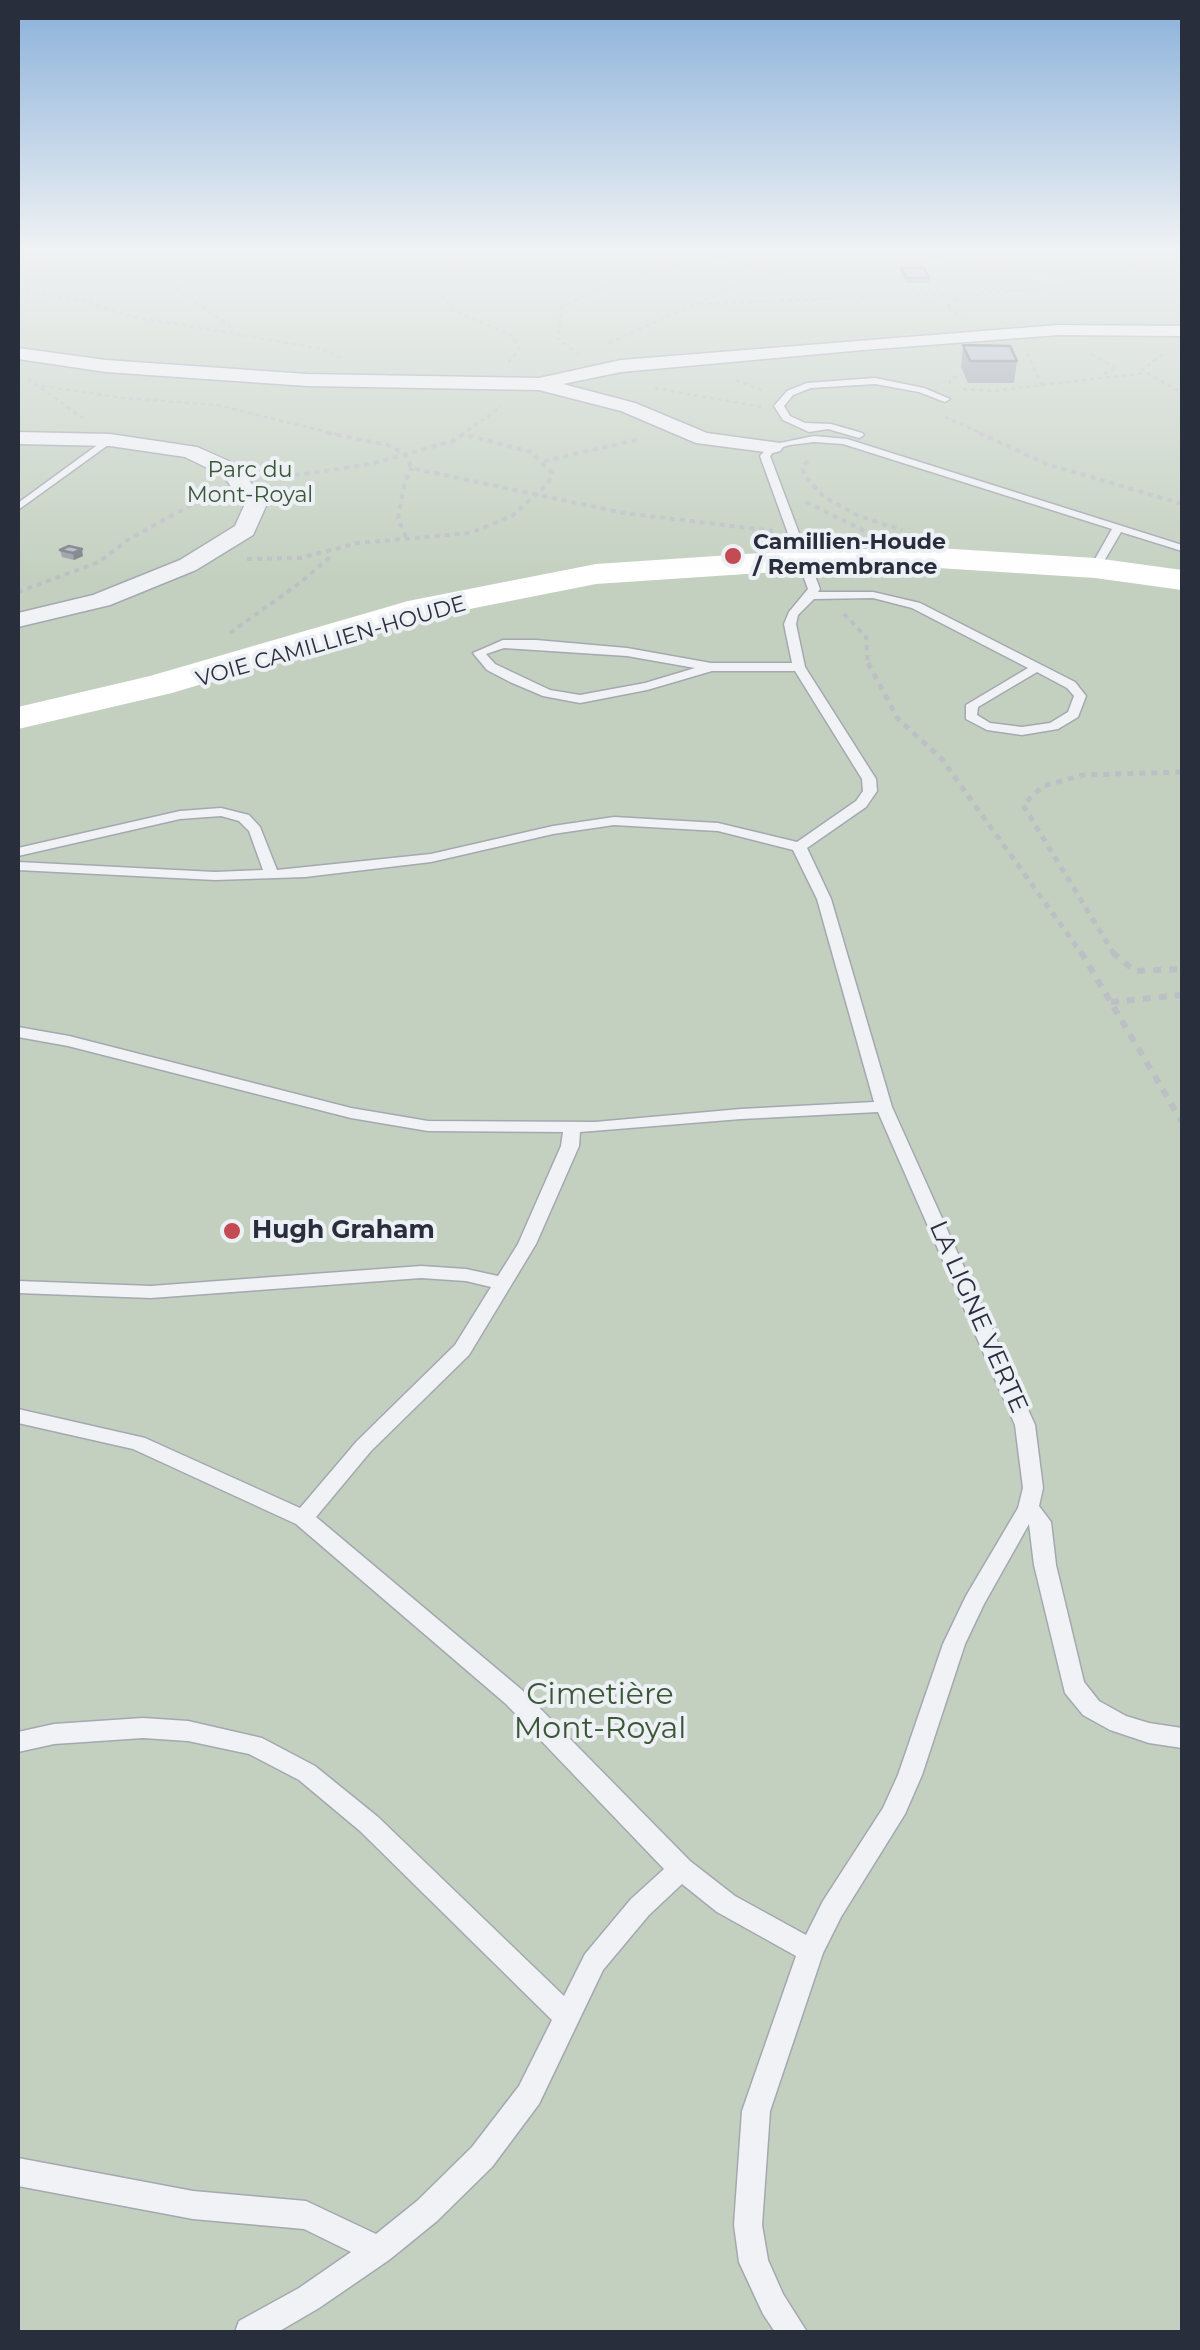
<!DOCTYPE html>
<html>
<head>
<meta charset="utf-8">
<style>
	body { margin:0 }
	#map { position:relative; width:1200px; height:2350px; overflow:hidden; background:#dee1e6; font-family:Montserrat,sans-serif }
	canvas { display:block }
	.frame { position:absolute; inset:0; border:20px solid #282e3c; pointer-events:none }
</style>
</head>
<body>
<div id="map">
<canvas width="1200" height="2350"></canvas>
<div class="frame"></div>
</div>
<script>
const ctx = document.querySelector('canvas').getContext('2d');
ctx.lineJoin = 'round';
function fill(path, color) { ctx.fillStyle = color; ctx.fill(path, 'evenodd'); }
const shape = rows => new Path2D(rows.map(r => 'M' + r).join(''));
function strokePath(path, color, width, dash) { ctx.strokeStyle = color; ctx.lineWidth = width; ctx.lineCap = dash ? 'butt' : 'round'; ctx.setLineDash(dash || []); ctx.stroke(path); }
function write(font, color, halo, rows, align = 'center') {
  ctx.font = font + ' Montserrat,sans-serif'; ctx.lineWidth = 8; ctx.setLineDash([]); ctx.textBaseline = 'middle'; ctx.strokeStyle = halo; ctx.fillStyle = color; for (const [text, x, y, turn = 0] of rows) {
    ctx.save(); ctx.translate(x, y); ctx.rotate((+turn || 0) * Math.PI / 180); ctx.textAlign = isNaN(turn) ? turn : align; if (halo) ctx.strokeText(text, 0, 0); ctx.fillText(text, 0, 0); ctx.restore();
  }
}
fill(shape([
	[18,251,1182,251,1182,2332,18,2332]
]), '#c3d0bf');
const lane = shape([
	[875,378,924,388,950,399,945,402,919,392,875,384,811,388,793,395,784,406,790,416,805,423,831,424,862,433,864,435,859,438,828,429,809,432,783,420,774,406,787,391,807,383,875,378],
	[814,436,847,439,1182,545,1182,551,1121,532,1100,568,1095,571,1090,568,1112,529,843,444,814,442,790,445,776,449,770,456,820,589,818,592,873,592,920,603,1075,682,1086,696,1078,717,1058,729,1022,735,987,730,966,719,966,705,1028,668,912,608,873,598,814,599,798,615,796,624,805,667,876,779,877,791,866,807,807,848,831,899,892,1107,1035,1425,1043,1488,1039,1506,1051,1522,1056,1565,1084,1682,1099,1701,1126,1716,1149,1723,1182,1728,1182,1748,1149,1743,1110,1730,1083,1715,1065,1693,1034,1565,1029,1524,984,1604,965,1644,922,1775,905,1814,841,1917,823,1953,770,2111,762,2225,768,2260,783,2294,807,2332,775,2332,763,2314,739,2262,734,2225,742,2111,796,1956,717,1912,682,1884,649,1915,603,1970,539,2104,492,2167,437,2221,389,2260,319,2308,278,2332,235,2332,239,2321,299,2288,351,2252,304,2229,193,2219,18,2186,18,2158,193,2191,306,2201,376,2234,417,2201,472,2147,519,2086,552,2020,360,1831,299,1780,249,1754,188,1741,143,1738,54,1744,18,1752,18,1732,54,1724,143,1718,188,1721,262,1738,315,1766,378,1817,564,1996,585,1954,631,1899,664,1869,506,1704,296,1524,133,1449,18,1423,18,1409,145,1438,300,1508,357,1441,455,1345,491,1287,466,1281,421,1278,151,1298,18,1293,18,1281,151,1286,421,1266,466,1269,498,1276,518,1244,561,1146,563,1132,428,1131,351,1118,68,1046,18,1037,18,1027,69,1036,351,1108,428,1121,595,1122,741,1109,874,1102,817,899,793,850,718,831,614,825,553,834,431,862,305,877,215,880,18,870,18,862,215,872,263,870,249,831,239,821,221,816,180,819,18,856,18,848,180,811,221,808,249,815,260,827,277,870,431,854,553,826,614,817,718,823,797,842,856,801,863,791,862,779,795,671,712,671,647,690,580,703,543,696,510,682,487,670,473,653,503,640,536,640,627,648,711,663,792,663,784,624,789,612,808,589,760,456,770,445,814,436],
	[504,648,627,656,695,668,645,683,580,695,550,690,495,664,486,654,504,648],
	[1037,672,1067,688,1074,696,1068,712,1050,723,1022,727,990,723,977,715,978,707,1037,672],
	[878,1112,1015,1425,1023,1488,1018,1508,966,1596,943,1644,898,1775,883,1808,823,1901,806,1935,735,1896,690,1861,522,1690,316,1517,371,1451,469,1355,536,1244,579,1146,580,1132,741,1119,878,1112],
	[107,438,115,440,18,510,18,503,107,438]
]);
const street = shape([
	[1058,325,1182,326,1182,336,1058,335,863,350,621,372,563,384,635,403,707,433,780,443,783,447,780,451,773,453,696,443,621,411,539,390,307,386,106,372,18,359,18,348,106,360,307,374,539,378,621,360,1058,325],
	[18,432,110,434,197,447,240,466,266,506,253,535,196,570,110,605,18,627,18,613,93,595,180,560,235,526,244,506,224,476,185,457,110,446,18,444,18,432]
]);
strokePath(lane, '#a4a8b0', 3);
strokePath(street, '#a4a8b0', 3);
strokePath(shape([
	[163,251,166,273,175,287,232,328,231,333,322,349,340,357],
	[472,251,468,263,443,283,442,294,453,310,513,336,519,349,508,363],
	[698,251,769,273],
	[1000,251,1000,270],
	[1081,251,1142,269,1148,277],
	[1177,251,1182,253],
	[18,280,76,251],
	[18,289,89,302,133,317,231,333],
	[939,295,960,299,946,307,962,317],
	[700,304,1035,290,1091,279],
	[609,343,750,279,796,269,942,268,1182,279],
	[1027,353,1042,386],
	[1091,354,1117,368,1103,374],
	[1163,354,1142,370,1182,393],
	[579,355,558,338,562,306,623,279,687,262,737,255,850,252,1001,261],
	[28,379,83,418],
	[736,380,766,392],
	[950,384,950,379,962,375],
	[42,386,123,398,217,405,339,435],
	[655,388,761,407],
	[963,389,992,391,1145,373],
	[945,417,985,435],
	[461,435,501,407]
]), '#bcbfc5', 2.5, [4, 4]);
strokePath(shape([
	[327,433,387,445,405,454,412,468,430,472,624,513,773,531],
	[979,433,1047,464,1182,504],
	[544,461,640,439],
	[808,461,803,466,804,475,824,497,859,516,902,530],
	[265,480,371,464,453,441,465,433],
	[806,502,867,532],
	[406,537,398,518,405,481,412,468],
	[247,559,300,558,358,543,470,533,512,516,548,484,552,473,531,452,466,435],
	[18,592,99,562,129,539,219,490],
	[844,614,866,637,868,665],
	[230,633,301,582,330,557,329,552]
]), '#bcbfc5', 4, [5, 5]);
strokePath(shape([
	[868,663,898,719,941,758,1082,954],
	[1114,954,1023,805,1043,786,1083,775,1182,772]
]), '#bcbfc5', 5, [6, 6]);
strokePath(shape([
	[1081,952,1182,1122],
	[1112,952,1135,971,1182,969],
	[1111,1002,1182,995]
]), '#bcbfc5', 6, [8, 8]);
fill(lane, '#f0f2f5');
fill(street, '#f0f2f5');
fill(shape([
	[938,548,1095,558,1182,570,1182,590,1095,578,938,568,806,570,596,584,414,620,172,693,18,729,18,707,150,676,408,601,596,564,806,550,938,548]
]), '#fff');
fill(shape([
	[901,268,929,278,929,283,906,283,901,274],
	[963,345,1017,361,1014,383,968,383,961,367],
	[60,550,83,556,74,560,62,557]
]), '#9ca0a8');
fill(shape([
	[82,549,83,556,74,560,73,553]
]), '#7f8288');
const building = shape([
	[901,268,924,268,929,278,907,278,901,268],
	[963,345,1010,346,1017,361,970,361,963,345],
	[69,546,82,549,73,553,60,550,69,546]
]);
fill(building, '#b5bac3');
strokePath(building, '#7f8288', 2.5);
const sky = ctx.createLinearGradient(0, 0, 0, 580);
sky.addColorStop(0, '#89b1da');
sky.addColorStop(0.43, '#f0f2f4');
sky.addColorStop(1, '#f0f2f400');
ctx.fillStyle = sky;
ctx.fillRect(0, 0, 1200, 580);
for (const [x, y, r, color] of [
	[733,556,10,"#c44a54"],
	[232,1231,10,"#c44a54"]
]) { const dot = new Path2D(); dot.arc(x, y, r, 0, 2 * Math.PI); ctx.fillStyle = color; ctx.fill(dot); strokePath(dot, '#edf0f4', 4); }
write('22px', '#3a5736', '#edf0f4', [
	["Parc du",250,471],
	["Mont-Royal",250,496]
]);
write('bold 22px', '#282e3c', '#edf0f4', [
	["Camillien-Houde",753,543],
	["/ Remembrance",753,568]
], 'left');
write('22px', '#282e3c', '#edf0f4', [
	["VOIE CAMILLIEN-HOUDE",331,642,-16]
]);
write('bold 25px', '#282e3c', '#edf0f4', [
	["Hugh Graham",252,1231]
], 'left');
write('25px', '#282e3c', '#edf0f4', [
	["LA LIGNE VERTE",978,1317,66]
]);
write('30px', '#3a5736', '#edf0f4', [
	["Cimetière",600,1695],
	["Mont-Royal",600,1729]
]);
</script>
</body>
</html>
